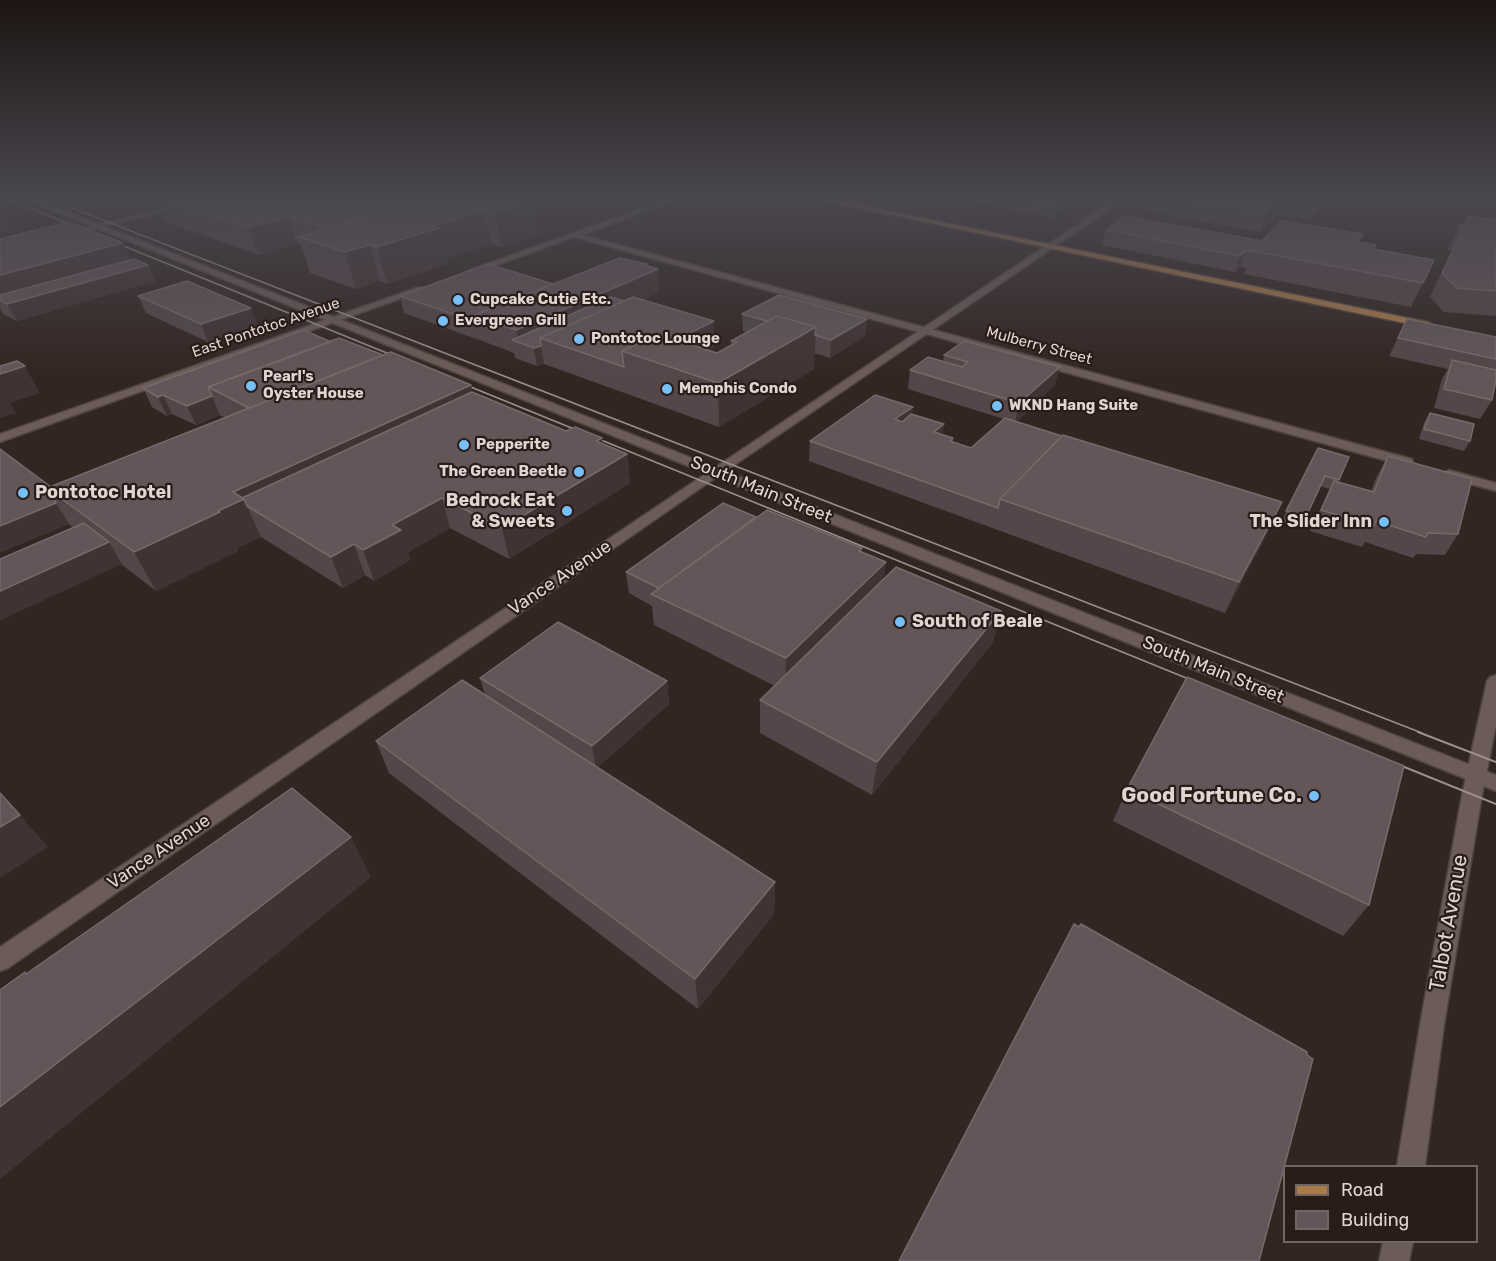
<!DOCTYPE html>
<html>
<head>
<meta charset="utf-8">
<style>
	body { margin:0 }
	#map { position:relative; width:1496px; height:1261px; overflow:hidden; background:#332622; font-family:Rubik,sans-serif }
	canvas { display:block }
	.legend { position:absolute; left:1283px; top:1165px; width:195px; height:78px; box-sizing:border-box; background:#291c19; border:2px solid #726663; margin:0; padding:8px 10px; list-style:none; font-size:18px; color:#dfd6d3 }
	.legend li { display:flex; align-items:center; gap:12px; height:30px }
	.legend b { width:30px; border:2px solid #726663 }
</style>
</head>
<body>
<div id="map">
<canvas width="1496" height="1261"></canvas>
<ul class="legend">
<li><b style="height:8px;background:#aa7b4a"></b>Road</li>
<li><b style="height:16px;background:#645658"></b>Building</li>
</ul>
</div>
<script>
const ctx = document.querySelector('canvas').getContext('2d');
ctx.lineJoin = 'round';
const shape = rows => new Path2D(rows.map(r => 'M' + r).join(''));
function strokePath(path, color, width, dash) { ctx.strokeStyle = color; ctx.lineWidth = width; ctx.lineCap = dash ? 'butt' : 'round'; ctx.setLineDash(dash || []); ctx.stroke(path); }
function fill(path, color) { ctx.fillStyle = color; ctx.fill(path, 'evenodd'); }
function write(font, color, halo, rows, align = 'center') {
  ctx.font = font + ' Rubik,sans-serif'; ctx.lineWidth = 4.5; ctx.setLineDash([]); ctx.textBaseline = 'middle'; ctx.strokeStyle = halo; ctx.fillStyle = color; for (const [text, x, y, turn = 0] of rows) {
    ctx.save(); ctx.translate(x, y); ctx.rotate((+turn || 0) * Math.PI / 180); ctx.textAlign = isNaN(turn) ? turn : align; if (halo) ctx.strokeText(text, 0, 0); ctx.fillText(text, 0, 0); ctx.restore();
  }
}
const minor = shape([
	[670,198,681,198,582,235,1412,459,1413,462,1407,466,1402,465,574,237,472,274,465,272,670,198],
	[419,287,427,289,0,442,0,434,419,287],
	[1449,470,1496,483,1496,491,1444,477,1442,474,1449,470],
	[1496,675,1496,725,1482,795,1444,1025,1425,1166,1397,1166,1420,1025,1462,795,1487,681,1490,677,1496,675],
	[1383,1242,1413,1242,1409,1261,1379,1261,1383,1242]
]);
const tertiary = shape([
	[205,198,218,198,65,236,61,234,205,198],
	[1117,198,1126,198,708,483,8,968,0,971,0,947,1117,198]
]);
const secondary = shape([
	[22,198,32,198,1496,775,1496,791,22,198]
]);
const primary = shape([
	[811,198,825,198,1428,322,1433,325,1428,328,811,198]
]);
strokePath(minor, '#4e433f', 3);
strokePath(tertiary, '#4e433f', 3);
strokePath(secondary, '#4e433f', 3);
strokePath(primary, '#4e433f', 3);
fill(minor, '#6c5c58');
fill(tertiary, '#6c5c58');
fill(secondary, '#6c5c58');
fill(primary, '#aa7b4a');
strokePath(shape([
	[6,198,81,229],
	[46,198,1422,733],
	[109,240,404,360],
	[456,381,1201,684]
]), '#9b908d', 1.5);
strokePath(shape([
	[1418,732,1496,762],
	[1387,760,1496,804]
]), '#9b908d', 2);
fill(shape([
	[157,198,521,198,538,235,501,247,491,244,446,259,447,264,387,284,380,281,356,289,310,273,301,245,297,243,259,255,167,222],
	[957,198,1085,198,1082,200,1074,199,1073,205,1053,218,957,199],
	[1151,198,1322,198,1317,211,1311,219,1277,214,1260,232,1148,211],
	[1496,220,1496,316,1444,312,1430,297,1452,250,1447,250,1460,225,1464,225],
	[1106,230,1262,241,1363,234,1359,242,1374,249,1434,260,1411,307,1244,274,1246,268,1240,267,1235,272,1102,245],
	[0,239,130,260,148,265,155,281,17,321,3,314,0,308],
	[647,264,648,266,658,269,659,292,643,300,714,321,714,346,708,350,717,353,731,346,731,341,746,332,743,331,742,314,867,319,865,336,830,358,814,353,814,369,719,427,544,364,537,366,515,358,514,353,480,340,479,340,404,313,400,296,553,284],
	[138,296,258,325,208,342,146,313],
	[1407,319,1496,337,1496,380,1492,400,1480,419,1434,408,1442,379,1448,369,1389,356],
	[383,355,471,385,472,392,566,431,603,444,627,454,630,483,509,559,450,528,408,552,410,560,374,581,365,575,343,588,261,537,237,548,238,551,156,591,121,564,0,620,0,559,73,528,69,524,1,552,0,551,0,449,51,487,225,418,220,415,196,425,172,414,167,416,152,407,143,388],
	[944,355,1055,385,1016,422,1268,532,1225,613,809,461,810,441,912,414,944,424,942,435,953,438,953,442,971,448,1004,419,908,389,910,370,943,361],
	[1430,413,1470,441,1464,451,1419,439,1424,423],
	[1318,448,1349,457,1338,482,1371,491,1377,476,1388,456,1458,534,1445,555,1416,554,1413,558,1365,542,1362,547,1310,531,1330,489,1320,486,1301,528,1281,522],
	[756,517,862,548,862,552,884,579,1001,611,993,642,872,795,760,733,760,700,775,686,654,625,652,606,629,593,626,572],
	[480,678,667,681,669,704,597,768,775,882,774,914,698,1009,389,773,376,741,485,695],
	[1127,789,1369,905,1343,936,1113,821]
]), '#554749');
fill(shape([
	[459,198,484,210,491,244,446,259,447,264,387,284,377,247],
	[1065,198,1075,198,1073,205,1053,218,1056,203],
	[1280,198,1283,198,1277,214,1260,232,1267,211],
	[1320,198,1322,198,1317,211,1311,219],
	[533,201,538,235,501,247,495,213],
	[0,209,10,229,0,235],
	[288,217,297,243,259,255,249,227],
	[123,243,133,266,0,300,0,275],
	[370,245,380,281,356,289,345,252],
	[1245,251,1240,267,1235,272,1240,256],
	[647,264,648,273,658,269,659,292,550,342,540,338,544,364,537,366,534,348,518,342,516,330],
	[148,265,155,281,17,321,7,304],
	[251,308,258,325,208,342,201,324],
	[867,319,865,336,830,358,831,340],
	[714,321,714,346,674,368,643,358],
	[816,327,814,369,719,427,718,383],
	[25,366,40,393,10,403,16,413,0,418,0,374],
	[1060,367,1055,385,1015,422,1019,403],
	[471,385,478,419,247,506,261,537,237,548,238,551,156,591,134,552,218,511,233,492],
	[163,395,172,414,167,416,158,397],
	[212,396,220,415,196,425,187,406],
	[913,407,910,426,895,419],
	[944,424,941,444,934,432],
	[602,438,606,467,596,441],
	[627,454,630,483,509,559,502,528],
	[442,498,450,528,408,552,410,560,374,581,363,550,392,525],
	[1282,502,1268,532,1225,613,1239,582],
	[56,503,69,524,1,552,0,550,0,526],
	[109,542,122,564,0,620,0,591],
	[354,544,365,575,343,588,331,557],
	[886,562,882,593,785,690,786,658],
	[1001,611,993,642,872,795,877,762],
	[667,681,669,704,596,769,592,746],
	[20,815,48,847,0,878,0,827],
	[351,837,371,877,0,1179,0,1107],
	[775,882,774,914,698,1009,695,979]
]), '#413333');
const building = shape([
	[162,198,432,198,326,229,288,217,249,227,162,198],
	[432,198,521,198,533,201,495,213,484,210,432,226,439,228,377,247,370,245,345,252,299,237,432,198],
	[1027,198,1065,198,1056,203,1027,198],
	[1192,198,1280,198,1267,211,1192,198],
	[1125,216,1262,241,1252,252,1245,251,1240,256,1106,230,1125,216],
	[1468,216,1496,220,1496,291,1457,288,1442,273,1463,229,1458,228,1460,225,1464,225,1468,216],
	[1281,221,1363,234,1357,242,1376,245,1373,249,1434,260,1423,283,1252,251,1281,221],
	[69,222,123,243,0,275,0,239,69,222],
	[620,258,647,264,644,265,658,269,516,330,474,315,620,258],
	[134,259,148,265,7,304,0,300,0,295,134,259],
	[488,264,553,284,474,315,476,322,400,296,488,264],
	[187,281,251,308,201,324,138,296,187,281],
	[779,295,867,319,831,340,815,335,816,327,777,316,767,321,742,314,779,295],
	[611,297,624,301,540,338,541,346,534,348,512,340,611,297],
	[633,297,714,321,676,340,657,334,622,351,624,367,540,338,633,297],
	[777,316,816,327,718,383,622,351,657,334,717,353,737,342,731,341,777,316],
	[1407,319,1496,337,1496,359,1398,338,1407,319],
	[304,330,331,342,208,387,212,396,187,406,163,395,158,397,143,388,304,330],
	[339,338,383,355,249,408,208,387,339,338],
	[964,341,1060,367,1019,403,910,370,928,357,962,367,968,362,944,355,964,341],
	[391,352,471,385,233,492,244,499,218,511,220,512,134,552,47,488,391,352],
	[1452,360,1496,370,1496,380,1492,400,1444,389,1452,360],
	[17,361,25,366,0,374,0,366,17,361],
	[472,392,566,431,575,427,602,438,596,441,627,454,502,528,442,498,392,525,401,530,363,550,354,544,331,557,247,506,244,499,242,498,472,392],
	[875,395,913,407,895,419,902,422,911,414,944,424,934,432,953,438,950,441,971,448,1005,418,1062,436,1000,499,998,508,810,441,875,395],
	[1430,413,1474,424,1470,441,1424,429,1430,413],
	[1063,435,1282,502,1239,582,1000,499,1063,435],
	[1318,448,1349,457,1339,480,1325,476,1306,517,1286,511,1318,448],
	[0,449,51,487,47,488,56,503,0,526,0,449],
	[1388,456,1472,479,1458,534,1428,533,1426,537,1376,521,1374,526,1321,510,1334,481,1374,492,1388,456],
	[723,503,756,517,659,588,626,572,723,503],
	[767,510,862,548,859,551,886,562,786,658,651,594,767,510],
	[84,523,109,542,0,591,0,559,84,523],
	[896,567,1001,611,877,762,760,700,896,567],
	[558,622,667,681,592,746,480,678,558,622],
	[1187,677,1404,766,1369,905,1127,789,1187,677],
	[462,680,775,882,695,979,376,741,462,680],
	[292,788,351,837,0,1107,0,990,25,972,26,974,292,788],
	[0,793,20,815,0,827,0,793],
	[1074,924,1079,927,1081,924,1307,1052,1307,1055,1313,1059,1259,1261,899,1261,1074,924]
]);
fill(building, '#645658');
strokePath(building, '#776a6b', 1.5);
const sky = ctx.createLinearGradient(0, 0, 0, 375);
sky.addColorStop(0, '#1c1513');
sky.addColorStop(0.53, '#4a474f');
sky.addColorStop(1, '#4a474f00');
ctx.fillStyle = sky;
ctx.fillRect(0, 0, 1496, 375);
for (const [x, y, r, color] of [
	[458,300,6,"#76c0f7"],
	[443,321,6,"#76c0f7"],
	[579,339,6,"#76c0f7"],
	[251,386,6,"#76c0f7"],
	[667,389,6,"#76c0f7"],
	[997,406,6,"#76c0f7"],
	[464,445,6,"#76c0f7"],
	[579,472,6,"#76c0f7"],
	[23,493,6,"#76c0f7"],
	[567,511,6,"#76c0f7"],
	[1384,522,6,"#76c0f7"],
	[900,622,6,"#76c0f7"],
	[1314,796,6,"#76c0f7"]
]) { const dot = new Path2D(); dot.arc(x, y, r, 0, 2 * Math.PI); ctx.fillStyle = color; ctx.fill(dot); strokePath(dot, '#291c19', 2); }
write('bold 15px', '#dfd6d3', '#291c19', [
	["Cupcake Cutie Etc.",470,300],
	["Evergreen Grill",455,321],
	["Pontotoc Lounge",591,339],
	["Pearl's",263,377],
	["Oyster House",263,394],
	["Memphis Condo",679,389],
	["WKND Hang Suite",1009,406],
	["Pepperite",476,445],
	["The Green Beetle",567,472,"right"]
], 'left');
write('15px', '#dfd6d3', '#291c19', [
	["East Pontotoc Avenue",266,328,-19],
	["Mulberry Street",1039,346,15]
]);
write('18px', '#dfd6d3', '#291c19', [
	["South Main Street",761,490,22],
	["Vance Avenue",560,578,-34],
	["South Main Street",1213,670,22],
	["Vance Avenue",159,852,-34]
]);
write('bold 18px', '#dfd6d3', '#291c19', [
	["Pontotoc Hotel",35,493],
	["Bedrock Eat",555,501,"right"],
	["& Sweets",555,522,"right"],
	["The Slider Inn",1372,522,"right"],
	["South of Beale",912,622]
], 'left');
write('bold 21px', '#dfd6d3', '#291c19', [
	["Good Fortune Co.",1302,796]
], 'right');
write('21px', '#dfd6d3', '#291c19', [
	["Talbot Avenue",1449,923,-80]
]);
</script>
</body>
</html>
